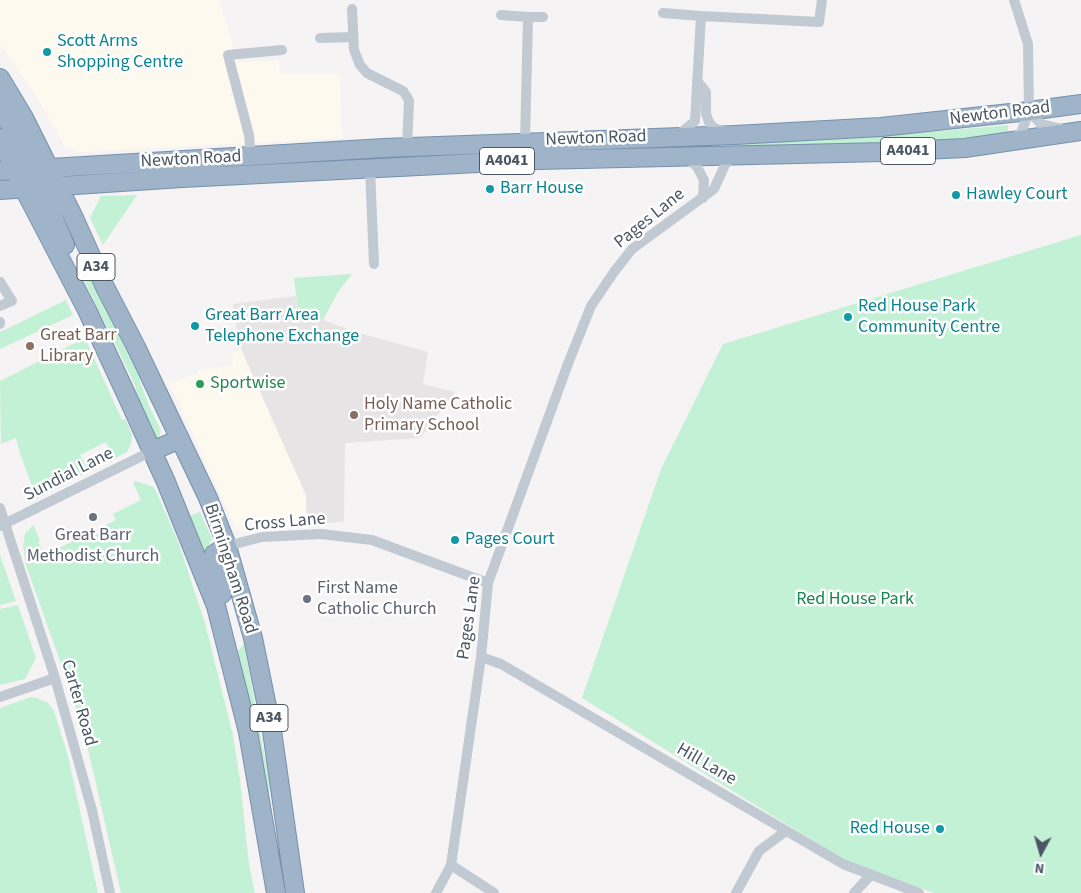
<!DOCTYPE html>
<html>
<head>
<meta charset="utf-8">
<style>
	body { margin:0 }
	#map { position:relative; width:1081px; height:893px; overflow:hidden; background:#f5f3f3; font-family:"Source Sans 3",sans-serif }
	canvas { display:block }
	.north { position:absolute; left:1016px; top:828px; width:50px; height:50px; -webkit-text-stroke:4px #fff; paint-order:stroke; rotate:186deg; font-size:14px; font-weight:700; line-height:20px; text-align:center; color:#4a5661 }
	.north::after { content:''; display:block; margin:auto; width:18px; height:22px; background:#4a5661; clip-path:polygon(50% 0,100% 100%,50% 72%,0 100%) }
</style>
</head>
<body>
<div id="map">
<canvas width="1081" height="893"></canvas>
<div class="north">N</div>
</div>
<script>
const ctx = document.querySelector('canvas').getContext('2d');
ctx.lineJoin = 'round';
function fill(path, color) { ctx.fillStyle = color; ctx.fill(path, 'evenodd'); }
const shape = rows => new Path2D(rows.map(r => 'M' + r).join(''));
function strokePath(path, color, width, dash) { ctx.strokeStyle = color; ctx.lineWidth = width; ctx.lineCap = dash ? 'butt' : 'round'; ctx.setLineDash(dash || []); ctx.stroke(path); }
function write(font, color, halo, rows, align = 'center') {
  ctx.font = font + ' "Source Sans 3",sans-serif'; ctx.lineWidth = 5; ctx.setLineDash([]); ctx.textBaseline = 'middle'; ctx.strokeStyle = halo; ctx.fillStyle = color; for (const [text, x, y, turn = 0] of rows) {
    ctx.save(); ctx.translate(x, y); ctx.rotate((+turn || 0) * Math.PI / 180); ctx.textAlign = isNaN(turn) ? turn : align; if (halo) ctx.strokeText(text, 0, 0); ctx.fillText(text, 0, 0); ctx.restore();
  }
}
fill(shape([
	[0,0,219,0,238,62,278,60,280,74,340,74,342,138,81,152,66,148,31,88,0,45],
	[242,351,306,495,307,526,250,533,236,529,169,382,198,374,197,370,233,366,232,352]
]), '#fdf9ef');
fill(shape([
	[296,296,298,308,323,320,359,333,428,352,423,384,455,392,420,438,345,443,344,521,307,526,306,495,242,351,237,331,233,304]
]), '#e6e4e5');
fill(shape([
	[1008,125,1008,132,961,141,344,164,343,159,553,148,783,139,941,131],
	[137,195,103,245,90,218,101,196],
	[1081,235,1081,893,934,893,846,861,582,698,661,469,723,344],
	[352,274,338,292,323,320,298,308,294,278],
	[91,276,137,373,149,406,161,430,159,438,154,440,147,430,135,385,84,280],
	[66,300,73,315,0,349,0,332],
	[85,338,122,420,125,419,132,434,131,444,127,452,114,459,106,442,80,455,89,471,37,499,21,456,16,438,1,444,0,381],
	[136,481,154,487,159,498,178,541,205,623,233,735,240,780,249,864,255,893,121,893,88,749,72,695,26,565,23,546,25,534,33,525,40,540,38,542,45,555,116,520,113,514,141,500,133,483],
	[200,512,212,539,204,553,189,516],
	[0,555,16,601,0,605],
	[18,605,36,658,25,679,0,685,0,609],
	[244,644,270,785,268,799,237,652],
	[31,697,37,698,48,703,54,711,68,756,98,893,0,893,0,708]
]), '#c3f1d5');
const trunk = shape([
	[0,78,24,118,74,218,105,287,136,347,208,498,227,546,253,638,272,731,295,893],
	[0,104,27,159,31,170,30,180],
	[0,138,24,189,87,310,127,396,166,482,216,606,248,732,276,893],
	[0,171,384,148,735,135,881,127,1029,111,1081,104],
	[48,177,45,187,47,202,65,245],
	[0,190,182,178,537,160,884,152,965,148,1081,131],
	[152,451,180,439],
	[222,594,213,563,214,554,227,546]
]);
strokePath(trunk, '#7690ad', 20);
strokePath(shape([
	[352,9,354,50,360,65,367,73,403,91,407,97,409,101,407,147],
	[663,13,701,16,819,22,822,0],
	[501,15,528,17,543,17],
	[320,38,353,37],
	[697,81,706,92,706,114,709,122,714,128,725,132],
	[1029,111,1041,124,1062,129],
	[678,135,695,121,701,16],
	[1013,138,1021,133,1029,111,1028,44,1014,0],
	[525,142,528,17],
	[251,157,249,135,228,55,282,50],
	[687,157,697,167,704,180,703,198],
	[370,169,374,264],
	[0,282,12,301,0,306],
	[0,322,0,324],
	[0,508,55,678,92,810,110,893],
	[0,526,152,451],
	[227,546,262,537,321,534,372,540,488,583],
	[481,657,501,664,843,864,919,893],
	[0,697,55,678],
	[451,865,494,893],
	[436,893,451,865,481,657,488,583,569,361,591,306,614,272,632,249,714,189,725,165,733,156],
	[736,893,759,851,786,831],
	[854,893,871,875]
]), '#c1cad2', 10);
strokePath(trunk, '#9fb4c9', 18);
for (const [x, y, r, color] of [
	[47,52,5,"#0f9aa8"],
	[490,189,5,"#0f9aa8"],
	[956,195,5,"#0f9aa8"],
	[848,317,5,"#0f9aa8"],
	[195,326,5,"#0f9aa8"],
	[30,346,5,"#8d6e63"],
	[200,384,5,"#2e9e5b"],
	[354,415,5,"#8d6e63"],
	[93,517,5,"#6b7280"],
	[455,540,5,"#0f9aa8"],
	[307,599,5,"#6b7280"],
	[940,829,5,"#0f9aa8"]
]) { const dot = new Path2D(); dot.arc(x, y, r, 0, 2 * Math.PI); ctx.fillStyle = color; ctx.fill(dot); strokePath(dot, '#fff', 2); }
for (const [x, y, w] of [
	[908,151,55],
	[507,161,55],
	[96,267,38],
	[269,718,38]
]) { const box = new Path2D(); box.roundRect(x - w / 2, y - 13.5, w, 27, 4); ctx.fillStyle = '#fff'; ctx.fill(box); strokePath(box, '#4a5661', 1); }
write('bold 16px', '#4a5661', null, [
	["A4041",908,151],
	["A4041",507,161],
	["A34",96,267],
	["A34",269,718]
]);
write('18px', '#0d838f', '#fff', [
	["Scott Arms",57,42],
	["Shopping Centre",57,63],
	["Barr House",500,189],
	["Hawley Court",966,195],
	["Red House Park",858,307],
	["Community Centre",858,328],
	["Great Barr Area",205,316],
	["Telephone Exchange",205,337],
	["Pages Court",465,540],
	["Red House",930,829,"right"]
], 'left');
write('18px', '#4a5661', '#fff', [
	["Newton Road",1000,114,-7],
	["Newton Road",596,139,-2],
	["Newton Road",191,160,-3],
	["Pages Lane",650,219,-39],
	["Sundial Lane",69,475,-27],
	["Cross Lane",285,523,-5],
	["Birmingham Road",230,569,72],
	["Pages Lane",470,618,-82],
	["Carter Road",78,703,74],
	["Hill Lane",706,765,30]
]);
write('18px', '#785e54', '#fff', [
	["Great Barr",40,336],
	["Library",40,357],
	["Holy Name Catholic",364,405],
	["Primary School",364,426]
], 'left');
write('18px', '#27864d', '#fff', [
	["Sportwise",210,384]
], 'left');
write('18px', '#5b616d', '#fff', [
	["Great Barr",93,536],
	["Methodist Church",93,557],
	["First Name",317,589,"left"],
	["Catholic Church",317,610,"left"]
]);
write('18px', '#17864f', '#fff', [
	["Red House Park",855,600]
]);
</script>
</body>
</html>
